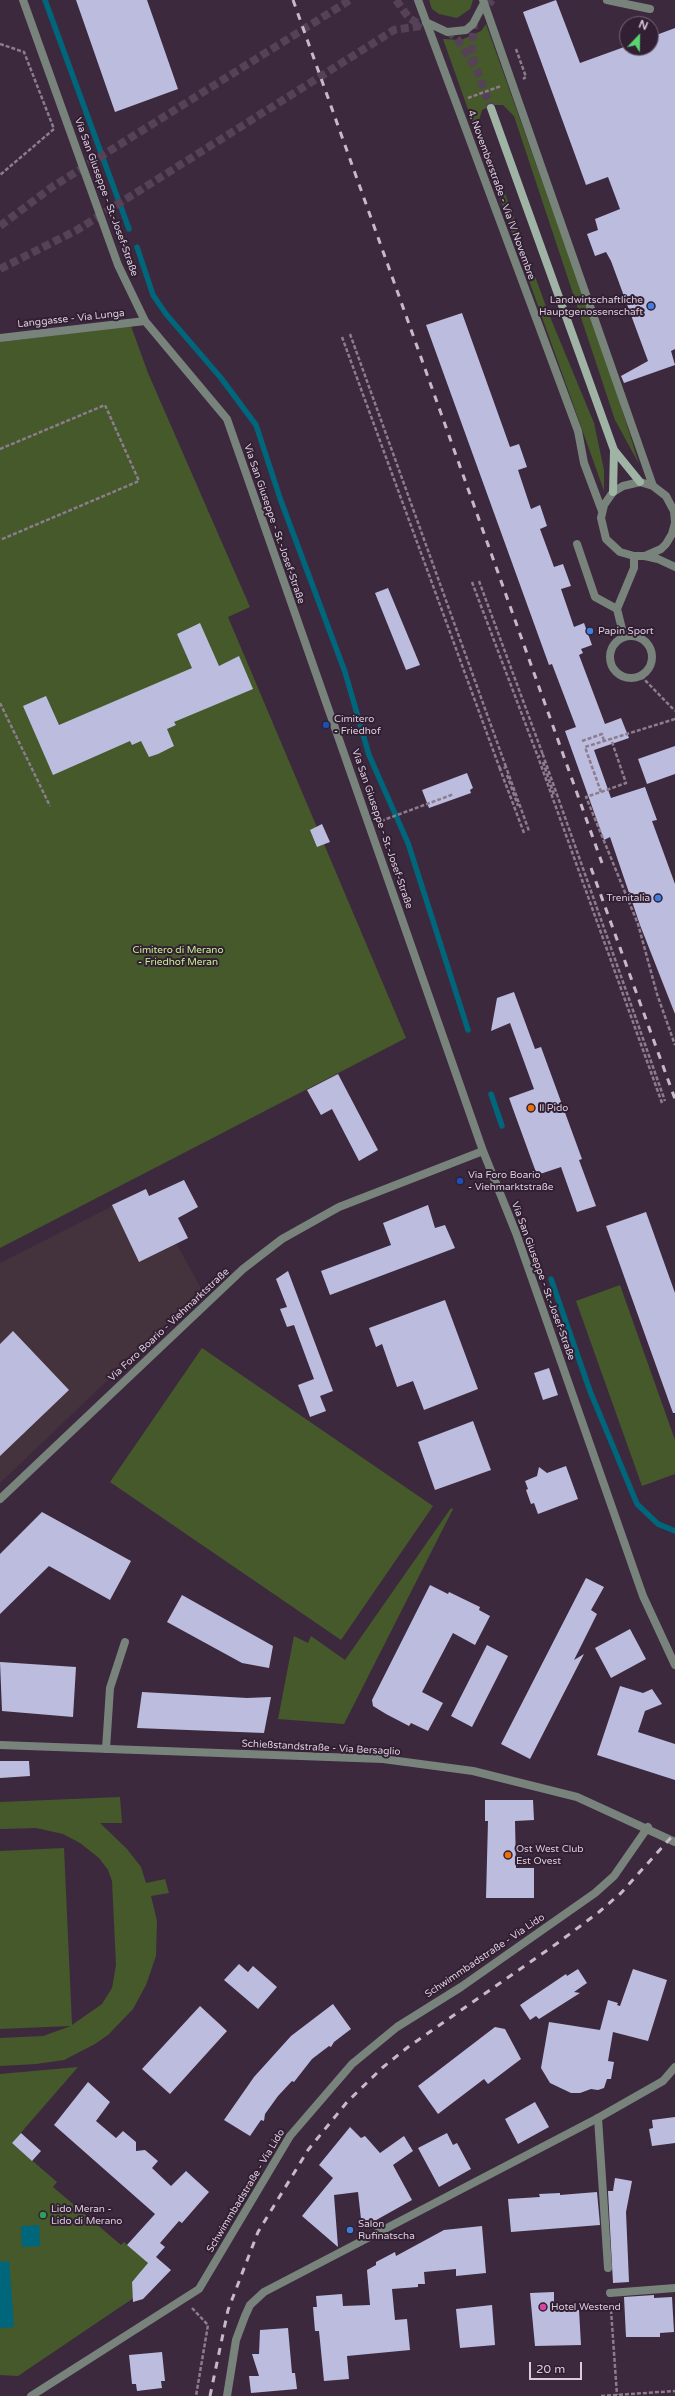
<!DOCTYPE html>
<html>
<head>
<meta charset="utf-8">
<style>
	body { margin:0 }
	#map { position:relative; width:675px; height:2396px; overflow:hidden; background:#3d293e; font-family:"Varela Round",sans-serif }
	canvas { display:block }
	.north { position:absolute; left:619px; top:16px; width:40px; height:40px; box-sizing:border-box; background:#321f33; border:1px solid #756576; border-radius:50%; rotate:22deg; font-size:11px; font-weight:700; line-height:16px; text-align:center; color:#dacddb }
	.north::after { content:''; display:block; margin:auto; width:14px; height:18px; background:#59d56f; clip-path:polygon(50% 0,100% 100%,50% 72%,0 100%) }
	.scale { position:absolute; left:529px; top:2362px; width:53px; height:18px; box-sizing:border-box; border:2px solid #dacddb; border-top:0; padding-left:5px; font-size:12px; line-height:14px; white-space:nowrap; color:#dacddb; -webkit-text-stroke:3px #321f33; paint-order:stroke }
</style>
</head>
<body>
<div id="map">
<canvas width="675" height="2396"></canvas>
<div class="north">N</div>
<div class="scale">20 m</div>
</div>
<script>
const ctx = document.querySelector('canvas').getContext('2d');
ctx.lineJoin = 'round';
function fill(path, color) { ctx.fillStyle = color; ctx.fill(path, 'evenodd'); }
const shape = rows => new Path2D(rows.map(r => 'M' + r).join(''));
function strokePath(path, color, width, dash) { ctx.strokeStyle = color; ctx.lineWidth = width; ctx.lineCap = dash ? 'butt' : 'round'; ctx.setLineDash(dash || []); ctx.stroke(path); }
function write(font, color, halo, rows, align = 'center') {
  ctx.font = font + ' "Varela Round",sans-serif'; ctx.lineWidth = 4; ctx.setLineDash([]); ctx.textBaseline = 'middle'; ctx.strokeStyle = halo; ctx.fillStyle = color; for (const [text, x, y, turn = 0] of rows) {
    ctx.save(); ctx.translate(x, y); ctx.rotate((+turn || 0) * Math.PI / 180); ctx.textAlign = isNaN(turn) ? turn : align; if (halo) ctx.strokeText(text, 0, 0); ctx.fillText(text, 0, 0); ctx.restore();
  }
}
fill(shape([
	[146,1189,202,1290,0,1483,0,1263]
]), '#44323c');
fill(shape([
	[429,0,473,0,470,9,457,18,439,14,432,9],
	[486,24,612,377,639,464,615,420,514,116,503,105,493,105,482,110,479,120,482,130,548,312,594,423,604,470,604,491,443,39,461,40,481,31],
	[131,326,148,373,250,607,228,617,406,1038,0,1248,0,342],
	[620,1285,675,1440,675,1474,642,1486,576,1301],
	[202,1348,433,1506,341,1640,110,1482],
	[451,1508,453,1509,344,1724,278,1719,294,1636,308,1643,311,1636,345,1660],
	[120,1797,122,1823,100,1823,127,1849,141,1867,146,1883,165,1879,169,1893,151,1896,157,1921,156,1956,146,1985,133,2009,108,2035,95,2044,64,2060,36,2064,0,2066,0,2038,43,2036,71,2026,0,2029,0,1851,64,1848,72,2025,102,2004,112,1988,116,1965,112,1881,108,1870,99,1858,80,1843,63,1834,36,1828,0,1829,0,1802],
	[78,2067,12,2143,57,2182,53,2187,121,2245,124,2242,148,2263,139,2275,132,2281,133,2296,135,2297,18,2376,0,2375,0,2074]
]), '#45592b');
fill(shape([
	[39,2225,40,2246,22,2247,21,2226],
	[9,2261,14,2327,0,2328,0,2262]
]), '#00667b');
strokePath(shape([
	[45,0,129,229],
	[137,247,153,295,166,314,221,378,256,425,281,501,345,672,369,755,408,843,468,1030],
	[491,1094,502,1126],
	[551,1279,590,1391,637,1504,658,1524,675,1531]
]), '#00667b', 5.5);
fill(shape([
	[76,0,147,0,178,89,115,112],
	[556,0,580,63,627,46,627,48,651,48,651,37,675,28,675,349,671,351,675,365,624,383,621,376,648,361,611,261,606,252,595,256,587,234,598,230,595,219,620,209,608,177,586,185,523,12],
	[462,313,510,447,519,444,527,467,518,470,531,509,540,505,547,526,540,529,554,567,563,564,571,586,561,589,574,627,584,623,592,645,581,649,583,653,579,655,605,724,621,718,629,738,594,750,611,798,645,787,657,820,652,821,675,884,675,1014,640,925,610,837,604,840,565,731,576,727,552,664,549,665,426,325],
	[388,588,420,665,406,670,375,593],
	[200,623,219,666,239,656,253,689,174,722,176,725,167,729,174,746,158,754,149,757,141,741,132,745,130,741,53,775,23,706,46,696,59,725,192,668,177,634],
	[675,746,675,774,647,784,638,759],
	[467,773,473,788,470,790,471,793,429,808,422,790],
	[322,824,330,842,317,847,310,830],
	[514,992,535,1049,541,1047,582,1159,579,1160,596,1206,577,1212,561,1167,537,1175,509,1098,534,1089,510,1023,491,1031,497,998],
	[338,1074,378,1150,359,1161,332,1109,321,1115,307,1090],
	[184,1180,198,1207,178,1218,188,1238,139,1262,112,1205,146,1189,149,1196],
	[428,1205,435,1228,445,1225,455,1248,330,1295,321,1271,391,1245,383,1223],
	[646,1212,675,1293,675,1413,673,1413,606,1226],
	[288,1271,333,1391,320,1396,326,1411,310,1417,298,1385,314,1379,294,1325,287,1327,280,1309,287,1307,276,1279],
	[445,1300,478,1389,424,1410,413,1381,397,1387,382,1344,376,1347,369,1328],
	[13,1331,69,1390,0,1456,0,1344],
	[549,1368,558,1395,543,1400,534,1373],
	[473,1421,491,1470,435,1490,418,1442],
	[566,1466,578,1499,538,1514,534,1503,531,1504,526,1490,528,1489,525,1481,537,1476,539,1467,547,1473],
	[42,1512,131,1561,110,1600,49,1566,0,1614,0,1554],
	[586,1578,604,1587,591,1610,597,1614,574,1660,584,1654,530,1759,501,1744],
	[430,1585,448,1594,449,1592,480,1607,479,1610,490,1616,475,1645,453,1633,422,1692,443,1703,428,1731,411,1723,409,1726,386,1714,373,1706,372,1700],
	[182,1595,273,1646,269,1668,242,1663,167,1622],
	[630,1629,646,1659,611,1678,595,1648],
	[487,1645,508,1656,472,1727,451,1716],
	[0,1662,76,1667,73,1717,2,1711],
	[620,1686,643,1693,652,1689,662,1704,645,1711,638,1732,675,1744,675,1780,597,1755],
	[142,1692,247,1698,271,1697,264,1733,137,1728],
	[0,1761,29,1761,30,1776,0,1778],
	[485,1800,533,1800,534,1820,515,1821,516,1868,534,1868,534,1898,486,1898,488,1821,485,1821],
	[239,1964,248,1972,253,1966,277,1987,258,2009,224,1980],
	[578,1969,587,1983,574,1992,580,1993,539,2019,536,2016,530,2020,520,2005,566,1974,567,1976],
	[633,1969,667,1980,648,2041,613,2032,608,2061,614,2062,611,2079,607,2079,604,2088,598,2090,591,2089,580,2093,571,2093,550,2083,541,2068,549,2022,600,2030,608,2000,618,2003,617,2005,620,2006],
	[333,2004,351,2029,334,2042,331,2047,329,2046,312,2059,294,2082,292,2081,278,2096,265,2114,264,2121,261,2120,250,2136,224,2120,254,2077,291,2036],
	[200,2006,227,2031,170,2094,142,2069],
	[495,2027,505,2029,521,2059,488,2084,484,2079,438,2114,418,2086],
	[88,2082,110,2102,96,2121,116,2138,123,2131,136,2142,136,2151,145,2150,158,2161,152,2168,171,2186,186,2171,209,2192,182,2223,179,2221,160,2243,165,2247,156,2257,171,2270,143,2299,133,2302,132,2282,148,2263,127,2245,155,2214,54,2125],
	[535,2102,549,2127,518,2144,505,2119],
	[675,2117,675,2143,652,2146,649,2129,653,2128,652,2120],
	[350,2127,361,2138,365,2136,380,2153,404,2136,413,2151,393,2165,412,2200,362,2228,358,2192,334,2195,338,2247,302,2216,333,2178,319,2165],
	[21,2133,41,2151,32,2161,12,2143],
	[447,2133,453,2145,457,2143,471,2169,439,2187,418,2148],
	[615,2178,632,2181,626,2212,629,2282,613,2283,608,2191,613,2191],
	[597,2192,600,2225,511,2232,508,2199,540,2197,539,2194,560,2193,560,2195],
	[482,2226,486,2273,456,2276,456,2269,424,2272,425,2284,418,2284,418,2287,392,2289,395,2320,407,2319,410,2350,347,2356,349,2379,324,2381,319,2331,315,2331,313,2307,317,2307,316,2296,342,2294,343,2306,370,2305,367,2270,376,2265,376,2262,395,2252,396,2256,444,2230],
	[554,2292,554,2305,561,2304,561,2310,579,2310,581,2345,535,2346,530,2293],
	[654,2295,654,2298,672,2297,674,2332,660,2333,660,2337,626,2337,624,2297],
	[492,2305,495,2345,460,2348,456,2309],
	[288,2328,292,2373,295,2373,297,2389,251,2393,249,2376,259,2376,252,2354,259,2354,260,2330],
	[162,2352,165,2381,161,2381,162,2388,137,2391,136,2384,132,2384,129,2355]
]), '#bcbdde');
strokePath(shape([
	[396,0,409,18,422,26],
	[482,14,492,0],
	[474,21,472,49,474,62],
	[448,31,457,39,476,68,491,108],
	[0,226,52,187,350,0],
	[0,269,77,230,394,30,421,26]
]), '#554256', 8, [8, 4]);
strokePath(shape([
	[0,44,24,52,54,129,0,175],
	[516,49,526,77,523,79],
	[468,98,501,86],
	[350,334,506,767],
	[342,337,500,769],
	[0,449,105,405,139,481,0,540],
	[479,581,543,755],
	[472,582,538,757],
	[641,676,675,711],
	[0,703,50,806],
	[675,719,585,747,601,792,586,797,638,924,657,994,675,1045],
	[582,741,602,734,604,741],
	[543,762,554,795],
	[507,775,518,806],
	[601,792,626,783,611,739],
	[381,821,454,794],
	[524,833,500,769,504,768,506,767,529,831],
	[662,1103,538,757,541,755,543,755,665,1101],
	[192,2308,208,2325,196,2396],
	[611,2310,617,2395],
	[601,2396,675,2391]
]), '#8c7c8d', 2.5, [4, 2]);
strokePath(shape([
	[607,0,650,9],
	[577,544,595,597,617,609],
	'610 657a21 21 0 1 1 42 0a21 21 0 1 1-42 0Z',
	[624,637,617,609,634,568,634,556],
	[106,1749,110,1688,125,1642],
	[598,2118,608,2268],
	[610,2293,675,2288]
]), '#78847b', 8);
strokePath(shape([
	[23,0,118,265,145,321,227,419,483,1151,516,1233,643,1596,675,1665],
	[0,338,145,321],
	[0,1499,243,1269,282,1239,339,1207,483,1151],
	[0,1745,383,1759,473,1771,577,1797,675,1842],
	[31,2396,199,2289,290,2136,352,2064,397,2027,461,1987,595,1893,614,1876,648,1827],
	[227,2396,236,2340,245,2316,250,2305,264,2292,598,2118,663,2081,675,2067]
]), '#78847b', 8);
strokePath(shape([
	[418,0,578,431,584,463,602,511],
	[483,0,653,486],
	[426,22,447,32,466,30,473,24,484,3],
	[675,522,674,511,666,496,653,486,640,482,623,486,613,492,604,505,601,518,606,539,620,552,634,556,645,556,658,559,675,567],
	[645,556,661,549,666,544,672,534,675,523]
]), '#78847b', 8);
strokePath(shape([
	[491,108,614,450,640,482],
	[613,492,614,450]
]), '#9fb4a5', 8);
strokePath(shape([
	[293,0,602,863],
	[591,868,675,1099],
	[210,2396,228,2310,258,2232,308,2150,347,2102,382,2068,408,2047,559,1942,599,1912,621,1893,675,1833]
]), '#c7b9c8', 3, [7, 7]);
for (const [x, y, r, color] of [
	[651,306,4,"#3f7fe0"],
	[590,631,4,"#3f7fe0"],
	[326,725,4,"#1a4fb4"],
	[658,898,4,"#3f7fe0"],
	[531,1108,4,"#e8710a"],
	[460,1181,4,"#1a4fb4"],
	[508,1855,4,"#e8710a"],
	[43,2215,4,"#2e9e5b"],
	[350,2230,4,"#3f7fe0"],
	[543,2307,4,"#d1479c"]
]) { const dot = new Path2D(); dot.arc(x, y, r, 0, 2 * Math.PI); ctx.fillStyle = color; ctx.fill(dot); strokePath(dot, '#321f33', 1.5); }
write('10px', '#dacddb', '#321f33', [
	["4. Novemberstraße - Via IV Novembre",501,195,70],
	["Via San Giuseppe - St.-Josef-Straße",106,197,70],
	["Langgasse - Via Lunga",71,319,-6],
	["Via San Giuseppe - St.-Josef-Straße",274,524,71],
	["Via San Giuseppe - St.-Josef-Straße",382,829,71],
	["Via San Giuseppe - St.-Josef-Straße",543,1281,70],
	["Via Foro Boario - Viehmarktstraße",169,1325,-43],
	["Schießstandstraße - Via Bersaglio",321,1748,3],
	["Schwimmbadstraße - Via Lido",485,1956,-34],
	["Schwimmbadstraße - Via Lido",246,2191,-59]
]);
write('10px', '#dacddb', '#321f33', [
	["Landwirtschaftliche",643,300,"right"],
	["Hauptgenossenschaft",643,312,"right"],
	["Papin Sport",598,631],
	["Cimitero",334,719],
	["- Friedhof",334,731],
	["Trenitalia",650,898,"right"],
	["Il Pido",539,1108],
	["Via Foro Boario",468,1175],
	["- Viehmarktstraße",468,1187],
	["Ost West Club",516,1849],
	["Est Ovest",516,1861],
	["Lido Meran -",51,2209],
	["Lido di Merano",51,2221],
	["Salon",358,2224],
	["Rufinatscha",358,2236],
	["Hotel Westend",551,2307]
], 'left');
write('10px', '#c5f18c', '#321f33', [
	["Cimitero di Merano",178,950],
	["- Friedhof Meran",178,962]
]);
</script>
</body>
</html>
